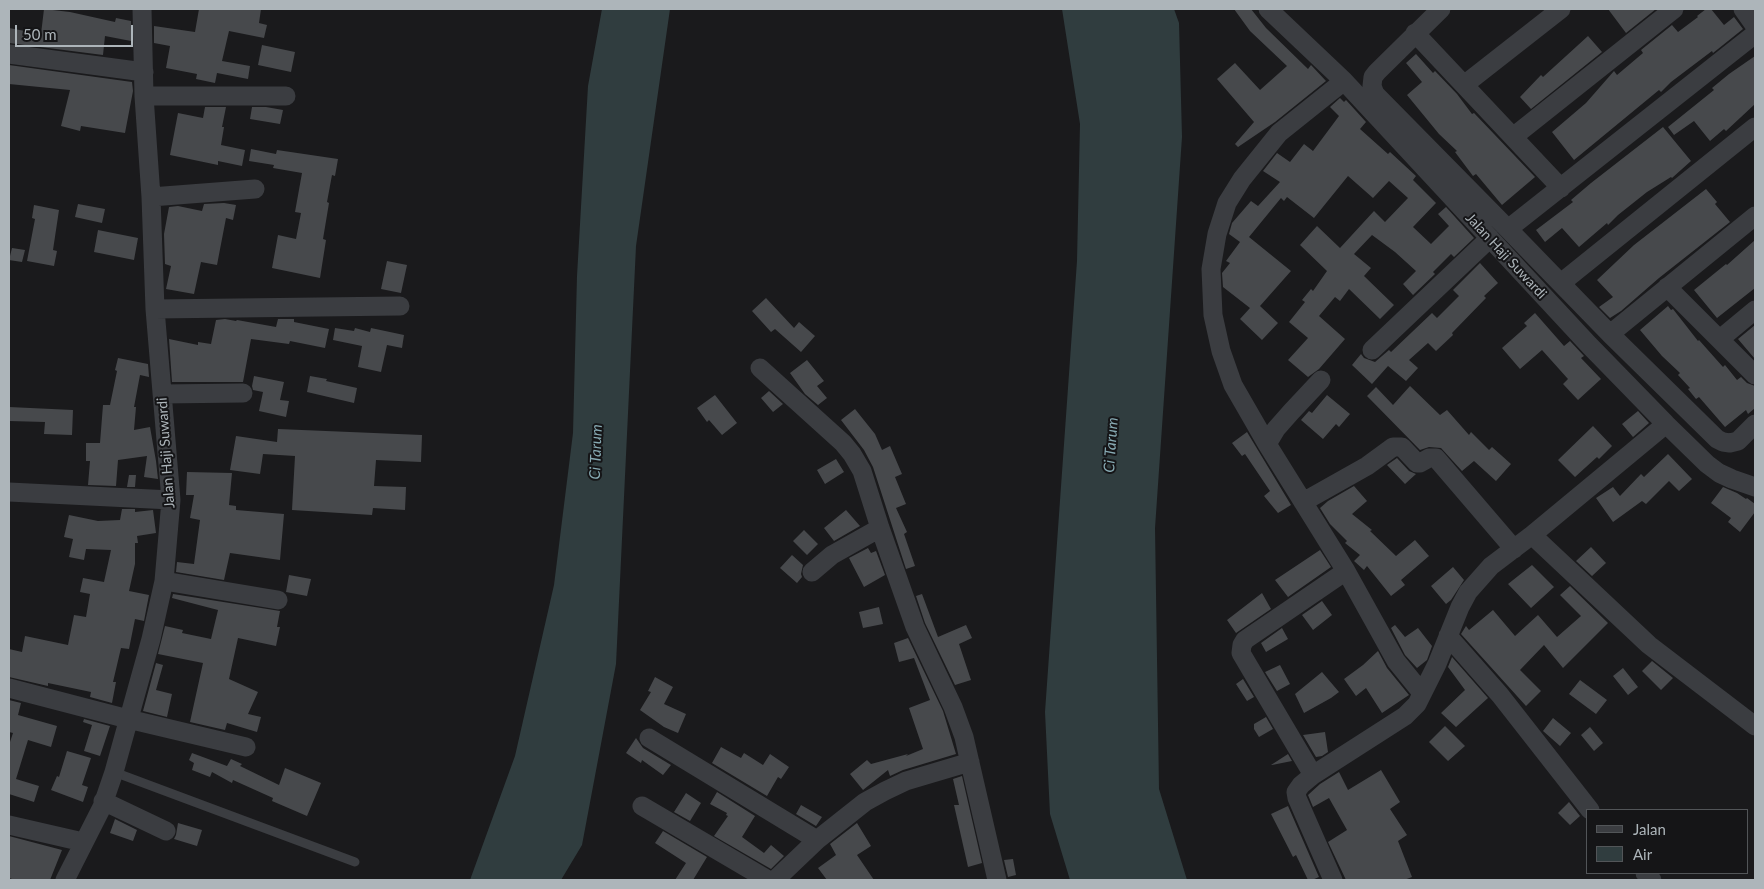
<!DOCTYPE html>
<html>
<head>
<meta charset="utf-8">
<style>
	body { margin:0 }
	#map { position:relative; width:1764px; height:889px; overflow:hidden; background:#1a1a1c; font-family:Lato,sans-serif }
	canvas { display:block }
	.frame { position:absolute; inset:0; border:10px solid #adb5ba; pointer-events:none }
	.legend { position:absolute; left:1586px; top:809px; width:162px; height:65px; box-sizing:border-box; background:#151517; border:1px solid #525558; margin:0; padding:6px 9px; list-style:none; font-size:15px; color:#adb5ba }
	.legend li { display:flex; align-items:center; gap:10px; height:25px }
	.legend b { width:25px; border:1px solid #525558 }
	.scale { position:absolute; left:15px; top:25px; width:118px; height:22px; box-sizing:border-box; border:2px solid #adb5ba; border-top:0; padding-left:6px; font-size:15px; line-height:18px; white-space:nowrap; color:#adb5ba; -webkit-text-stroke:4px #151517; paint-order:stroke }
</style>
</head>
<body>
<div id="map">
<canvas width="1764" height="889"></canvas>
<div class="frame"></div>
<ul class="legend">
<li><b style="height:6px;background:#3b3d41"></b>Jalan</li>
<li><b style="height:14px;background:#303d3f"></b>Air</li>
</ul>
<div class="scale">50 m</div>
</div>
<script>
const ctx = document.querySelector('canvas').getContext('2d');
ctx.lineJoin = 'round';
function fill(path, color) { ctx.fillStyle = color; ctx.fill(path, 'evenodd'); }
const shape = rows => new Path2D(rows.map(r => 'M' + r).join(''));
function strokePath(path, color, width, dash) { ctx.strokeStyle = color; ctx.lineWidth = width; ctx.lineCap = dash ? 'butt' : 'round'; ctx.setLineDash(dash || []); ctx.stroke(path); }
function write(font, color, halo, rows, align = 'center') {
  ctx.font = font + ' Lato,sans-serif'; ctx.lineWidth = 4; ctx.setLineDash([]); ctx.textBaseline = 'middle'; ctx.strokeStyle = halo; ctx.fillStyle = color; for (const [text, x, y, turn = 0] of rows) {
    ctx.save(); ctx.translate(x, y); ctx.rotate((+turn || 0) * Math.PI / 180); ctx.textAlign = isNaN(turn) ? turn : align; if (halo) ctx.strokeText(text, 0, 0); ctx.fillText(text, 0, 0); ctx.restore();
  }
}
fill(shape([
	[602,9,670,9,636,246,616,664,582,845,561,880,470,880,515,756,554,585,573,433,577,276,588,86],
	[1062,9,1174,9,1179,23,1182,137,1155,528,1159,789,1187,880,1070,880,1050,814,1045,712,1077,261,1080,124]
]), '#303d3f');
fill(shape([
	[44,9,70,12,115,22,116,18,131,21,131,41,105,36,103,55,9,43,9,28,41,34],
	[199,9,261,9,259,23,267,25,264,38,229,31,222,61,250,66,248,79,217,73,215,83,196,79,197,74,166,68,170,46,154,43,154,26,195,32],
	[1234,9,1251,9,1266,28,1308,69,1311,65,1326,81,1275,122,1238,147,1235,144,1254,122,1217,79,1235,63,1260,90,1287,66,1250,31],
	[1608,9,1656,9,1626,33],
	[1706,9,1711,9,1724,25,1734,17,1743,29,1713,53,1712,51,1671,82,1661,92,1659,90,1574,160,1552,132,1586,103,1614,71,1617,75,1643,53,1641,50,1672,25,1678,32,1698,17,1697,16],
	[1588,36,1602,52,1531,109,1520,97,1541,75,1543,77],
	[262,45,295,52,291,72,258,65],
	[1416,54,1433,73,1435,71,1457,94,1472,114,1474,113,1535,177,1502,205,1476,174,1473,176,1455,152,1457,151,1439,134,1407,95,1422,82,1406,63],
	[1755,56,1755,104,1726,131,1724,129,1710,141,1694,121,1674,135,1668,127,1714,90,1712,88,1729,74],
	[9,65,132,82,133,91,125,133,81,126,80,131,61,126,70,90,9,84],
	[1340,98,1344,102,1346,100,1366,122,1360,129,1388,154,1390,152,1416,176,1413,180,1436,203,1413,227,1431,244,1449,226,1438,214,1446,207,1474,238,1454,257,1451,254,1433,272,1435,274,1413,295,1403,284,1416,271,1395,252,1372,235,1354,254,1371,268,1364,276,1394,305,1380,319,1349,289,1340,301,1335,297,1319,316,1345,339,1319,369,1308,377,1288,360,1308,338,1289,322,1305,302,1302,300,1311,289,1313,291,1327,271,1300,245,1317,226,1340,248,1374,211,1385,222,1408,198,1389,181,1373,198,1348,176,1314,218,1287,197,1284,201,1281,198,1249,237,1291,271,1260,306,1278,323,1262,340,1240,319,1250,308,1223,287,1222,273,1230,263,1226,261,1240,242,1229,234,1232,223,1251,201,1258,206,1280,182,1263,171,1277,153,1290,162,1304,144,1313,151,1339,116,1330,107],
	[205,107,226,107,222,127,224,127,221,145,245,150,242,166,218,161,218,165,170,155,178,113,203,118],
	[252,107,266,107,283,110,280,124,250,119],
	[1663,127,1691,161,1672,178,1671,177,1647,192,1618,215,1608,225,1607,223,1579,247,1562,228,1545,242,1536,230,1573,202,1571,200,1591,183],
	[251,149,276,154,277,150,338,159,335,176,332,175,327,202,329,203,323,239,326,240,320,278,272,268,278,235,296,239,301,213,295,212,302,173,273,168,274,165,249,161],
	[1706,189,1717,202,1715,204,1730,222,1659,278,1621,311,1610,318,1599,307,1613,297,1597,280,1634,245],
	[224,203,236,205,233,220,226,218,217,265,201,262,194,294,166,289,171,266,165,264,164,234,169,207,178,206,202,211,204,204],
	[78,204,105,209,102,223,75,217],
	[34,205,59,210,53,250,57,251,54,266,27,261,35,219,32,218],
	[98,230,138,238,134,260,94,252],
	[1755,240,1755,288,1717,318,1694,290,1726,264,1727,265],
	[12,248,25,250,22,262,9,260],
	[387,261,407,265,401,293,381,289],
	[1480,263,1498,283,1484,296,1486,298,1452,333,1453,335,1436,351,1428,343,1409,360,1418,368,1406,381,1388,366,1372,384,1352,365,1361,354,1364,358,1375,362,1389,350,1391,352,1432,313,1437,318,1459,296,1453,290],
	[766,298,794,328,799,322,815,336,801,352,775,329,771,332,752,311],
	[1668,306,1671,310,1673,309,1698,341,1699,340,1723,367,1725,365,1737,380,1741,377,1747,383,1755,386,1755,408,1748,414,1746,410,1725,427,1699,397,1696,399,1688,389,1690,388,1678,375,1680,373,1662,356,1640,330],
	[1535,313,1564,346,1570,341,1584,356,1581,358,1601,379,1578,400,1563,384,1568,379,1542,350,1520,369,1502,348,1527,326,1524,323],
	[225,319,236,321,237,320,276,327,278,319,294,319,294,322,329,329,325,348,290,341,289,344,251,339,243,382,172,382,169,339,198,345,198,342,211,344,216,320],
	[1755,325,1755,359,1738,339],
	[335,328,354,331,355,328,370,332,371,328,404,335,402,348,387,345,381,372,358,367,362,346,333,340],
	[118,358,148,364,149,377,140,375,134,407,136,407,134,430,150,427,156,461,158,479,144,477,147,456,118,460,116,486,88,485,90,461,86,461,86,443,100,443,103,405,110,405,117,371,115,370],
	[807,360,824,381,817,386,827,398,818,405,805,394,790,373],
	[254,376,284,382,280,400,289,401,286,417,259,411,263,392,253,390,252,386],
	[310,376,327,379,326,381,357,388,354,403,307,392],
	[1410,386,1440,415,1447,410,1469,435,1471,432,1489,450,1492,447,1511,464,1496,481,1474,461,1462,471,1441,448,1429,447,1420,450,1367,396,1376,387,1393,405],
	[769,391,783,404,773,412,761,398],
	[715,395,737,423,722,435,709,420,707,422,697,408],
	[1327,395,1350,414,1339,427,1336,424,1323,439,1301,420,1309,411,1312,413],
	[9,407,73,410,72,435,44,434,45,422,9,421],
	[855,409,875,434,882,450,890,446,902,474,895,477,906,504,896,508,907,532,904,534,915,566,906,569,873,467,864,450,841,420],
	[1638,411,1649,423,1633,437,1622,424],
	[1593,426,1612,446,1599,459,1597,457,1575,477,1558,460],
	[278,429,422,435,421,462,376,460,374,486,406,487,405,510,373,508,372,515,292,510,295,456,263,454,260,474,230,470,236,436,277,442],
	[1247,432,1291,505,1278,513,1264,496,1270,491,1245,454,1242,456,1232,443],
	[1668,454,1692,479,1679,491,1669,481,1646,504,1642,501,1613,522,1596,498,1613,487,1620,496,1641,474,1644,477],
	[1397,458,1409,471,1416,474,1405,484,1387,465],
	[836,459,844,472,825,484,817,470],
	[187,472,232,473,229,505,236,506,236,510,284,514,280,560,230,553,224,580,176,572,177,562,194,564,200,520,190,518,194,495,186,495],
	[129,475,136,475,135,487,127,487],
	[1354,486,1367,501,1352,514,1372,530,1370,531,1396,556,1415,540,1429,556,1401,580,1405,585,1391,596,1367,566,1364,570,1354,561,1360,555,1345,543,1347,541,1330,524,1320,508,1328,501],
	[1723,487,1737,493,1746,499,1747,498,1755,504,1755,512,1740,532,1728,522,1731,518,1711,503],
	[122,509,135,509,135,512,153,510,156,533,137,536,138,543,135,543,135,564,129,591,149,595,144,621,135,619,129,649,121,648,113,682,116,682,112,703,90,697,91,692,48,683,48,686,9,677,9,649,22,652,25,636,68,645,74,615,86,617,90,594,80,592,83,578,104,582,111,550,86,549,84,560,69,557,73,539,64,537,69,515,98,521,120,520],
	[846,510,860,526,834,541,824,528],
	[804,530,818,544,807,555,793,541],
	[1591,547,1606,563,1592,576,1576,561],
	[868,548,871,553,876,551,885,575,864,587,849,558],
	[1320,550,1331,567,1288,597,1275,580],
	[792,555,803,565,801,574,802,577,797,583,780,568],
	[1532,565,1554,587,1531,608,1508,584],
	[1453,567,1464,580,1451,600,1446,604,1431,586],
	[289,575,311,579,307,596,286,592],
	[1570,586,1608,623,1563,668,1544,645,1520,670,1541,691,1526,706,1461,634,1466,626,1469,630,1493,610,1515,636,1538,615,1557,637,1581,616,1560,595],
	[1262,593,1271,609,1236,633,1227,620],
	[173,594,280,611,277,627,280,627,276,646,238,638,229,679,258,692,248,714,261,717,257,732,227,723,225,730,190,722,203,663,158,654,165,626,183,630,182,633,211,639,218,610,172,598],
	[922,594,938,637,966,625,972,638,959,644,971,680,955,685,925,623,916,596],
	[1322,601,1332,615,1313,630,1302,615],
	[879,607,883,624,863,628,859,612],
	[1395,625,1405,637,1418,628,1432,646,1427,660,1417,668,1405,655,1391,628],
	[1282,628,1288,639,1266,652,1261,643],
	[908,638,943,711,956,754,903,770,890,776,888,770,863,790,850,774,867,760,871,764,908,754,906,756,923,749,909,708,930,700,914,658,899,662,894,643],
	[1378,651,1387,668,1409,695,1382,713,1366,688,1356,696,1344,679,1363,665],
	[1452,657,1488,698,1456,727,1441,713,1465,690,1448,667],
	[1652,661,1673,678,1661,690,1642,671],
	[156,663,163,665,156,690,172,694,167,717,143,711],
	[1280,665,1290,684,1277,691,1265,672],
	[1623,668,1638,687,1628,695,1613,676],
	[1322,672,1339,692,1331,698,1304,713,1295,694],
	[655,677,673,687,664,704,686,714,678,733,664,727,640,710,651,692,648,691],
	[1243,679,1254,697,1247,701,1236,684],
	[1580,680,1607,700,1596,714,1569,694],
	[9,700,21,703,18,715,57,726,51,747,28,740,16,779,39,786,34,802,9,794,9,745,13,733,9,732],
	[1266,717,1273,729,1259,737,1254,729,1254,724],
	[1553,718,1571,733,1560,746,1543,731],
	[84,719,110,726,100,756,84,751,92,725,83,722],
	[1445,726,1465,746,1448,761,1429,742],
	[1590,727,1603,743,1594,751,1581,735],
	[1325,732,1328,752,1322,756,1316,757,1303,735],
	[636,738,643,748,671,765,663,775,642,760,641,763,626,753],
	[721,747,741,758,744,753,763,765,770,754,789,767,781,779,778,777,767,796,712,763],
	[67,751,91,758,82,785,88,787,83,802,51,790,57,776,59,777],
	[192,753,227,766,231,759,242,764,240,766,279,785,285,768,321,783,307,816,272,801,273,798,233,780,232,783,212,772,210,777,192,770,194,763,189,760],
	[1288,754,1292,761,1272,765,1271,765],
	[1381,770,1400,802,1390,809,1407,835,1398,841,1412,877,1404,880,1346,880,1328,842,1347,830,1329,798,1313,807,1308,795,1320,784,1339,772,1348,790],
	[962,776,982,863,968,867,954,805,959,805,953,779],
	[717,792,755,816,742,837,764,853,771,845,784,856,771,869,714,836,728,816,726,815,727,813,710,804],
	[686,793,701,803,690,821,674,812],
	[1569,802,1580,816,1570,825,1558,813],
	[801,805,822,817,816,826,796,814],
	[1288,806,1319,877,1312,880,1308,880,1296,855,1293,857,1271,814],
	[115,819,137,830,133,841,110,833],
	[178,823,202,830,197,846,174,839,176,835],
	[857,823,871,846,857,855,874,880,827,880,818,868,836,855,830,844],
	[663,831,707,857,693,880,675,880,686,863,655,843],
	[9,836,62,850,50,880,15,880,9,878],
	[1013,859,1016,875,1008,877,1004,860]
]), '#47494c');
strokePath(shape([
	[114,772,355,862]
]), '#3b3d41', 9);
strokePath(shape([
	[1268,9,1344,81,1589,345,1666,424,1707,464,1719,473,1732,479,1755,487],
	[1441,9,1377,72,1373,77,1372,86,1375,94,1508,229,1610,334,1717,439,1723,442,1730,443,1738,441,1755,424],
	[1743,9,1755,26],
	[1415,33,1561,188],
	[9,54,144,72],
	[1344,81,1279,133,1242,179,1227,203,1217,234,1211,269,1213,315,1221,351,1233,385,1267,444,1346,571,1396,661,1422,693],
	[1464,85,1561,9],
	[144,96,286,96],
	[1513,137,1674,9],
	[151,197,255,189],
	[1508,229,1755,34],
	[1561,283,1755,127],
	[1667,287,1755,375],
	[155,309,400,306],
	[1610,334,1755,216],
	[1720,339,1755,310],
	[1372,350,1490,238],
	[760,368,843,443,852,454,862,471,880,528,915,627,953,707,964,737,997,880],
	[162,394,243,393],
	[1267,444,1276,429,1291,412,1321,380],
	[9,492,171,500],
	[1303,502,1367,466,1393,447,1402,447,1417,463,1420,463,1429,458,1436,458,1514,549],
	[1532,535,1649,645,1755,726],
	[812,572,832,555,880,528],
	[164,581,278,600],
	[1448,636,1500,695,1590,810],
	[9,688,128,719,246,747],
	[649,738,817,840],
	[1313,775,1241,653,1242,645,1245,640,1346,571],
	[103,801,166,831],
	[642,806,768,880],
	[9,825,83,842],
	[1645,873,1652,880],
	[65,880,102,807,114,772,151,639,164,581,171,500,155,309,151,197,144,96,142,9],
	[775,880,817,840,865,802,885,791,906,781,970,762],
	[1333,880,1297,798,1296,792,1301,785,1313,775,1405,716,1417,704,1437,664,1460,607,1468,592,1491,566,1532,535,1666,424]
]), '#3b3d41', 19);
write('14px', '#adb5ba', '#151517', [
	["Jalan Haji Suwardi",1506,256,47],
	["Jalan Haji Suwardi",166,453,-94]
]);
write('italic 15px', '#87aab3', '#151517', [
	["Ci Tarum",1111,445,-86],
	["Ci Tarum",596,452,-88]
]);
</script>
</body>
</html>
